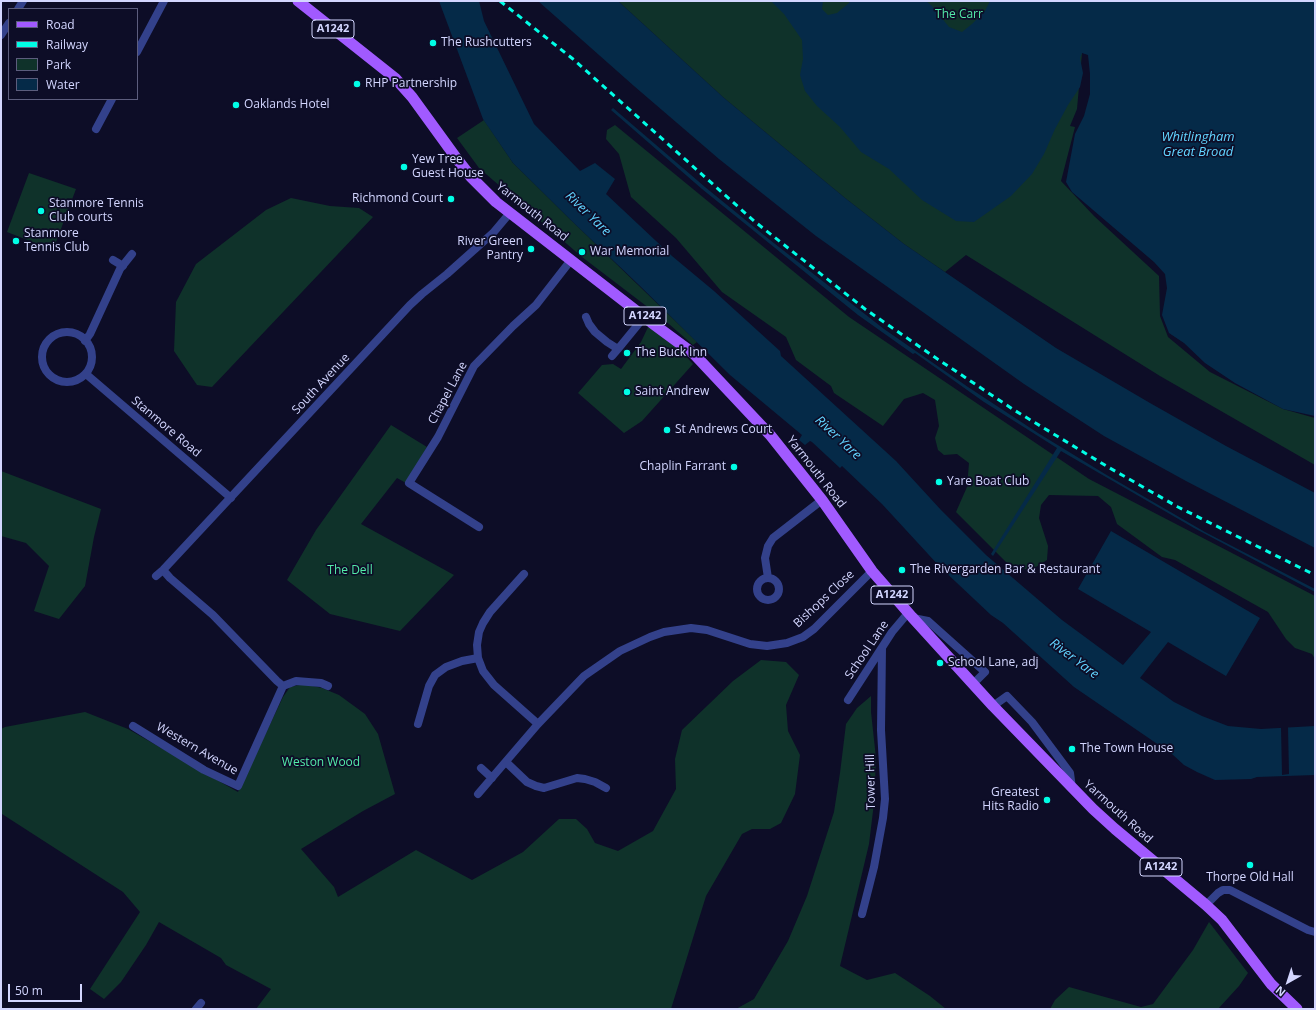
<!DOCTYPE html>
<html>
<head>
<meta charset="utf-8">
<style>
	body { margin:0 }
	#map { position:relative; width:1316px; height:1010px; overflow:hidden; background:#0d0d27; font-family:"Open Sans",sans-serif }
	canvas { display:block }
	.frame { position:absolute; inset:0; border:2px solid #d3d6ff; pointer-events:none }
	.legend { position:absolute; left:8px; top:8px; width:130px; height:92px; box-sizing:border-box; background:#0d0d27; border:1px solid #5c5d7d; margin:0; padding:5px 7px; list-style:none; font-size:12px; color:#d3d6ff }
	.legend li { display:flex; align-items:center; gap:8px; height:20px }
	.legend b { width:20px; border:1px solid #5c5d7d }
	.north { position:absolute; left:1268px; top:962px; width:40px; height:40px; -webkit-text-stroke:3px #0d0d27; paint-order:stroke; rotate:219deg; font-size:11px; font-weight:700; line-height:16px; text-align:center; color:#d3d6ff }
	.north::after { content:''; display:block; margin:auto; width:14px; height:18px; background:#d3d6ff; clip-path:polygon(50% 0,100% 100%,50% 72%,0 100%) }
	.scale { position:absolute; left:8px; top:984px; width:74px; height:18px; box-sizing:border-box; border:2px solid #d3d6ff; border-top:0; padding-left:5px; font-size:12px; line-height:14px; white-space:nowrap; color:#d3d6ff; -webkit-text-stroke:3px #0d0d27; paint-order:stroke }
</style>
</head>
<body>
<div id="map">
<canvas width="1316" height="1010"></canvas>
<div class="frame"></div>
<ul class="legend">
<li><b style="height:5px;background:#a15aff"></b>Road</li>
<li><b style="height:5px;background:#00fee6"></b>Railway</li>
<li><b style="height:11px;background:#0f322a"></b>Park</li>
<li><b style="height:11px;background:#052a48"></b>Water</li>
</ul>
<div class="north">N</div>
<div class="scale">50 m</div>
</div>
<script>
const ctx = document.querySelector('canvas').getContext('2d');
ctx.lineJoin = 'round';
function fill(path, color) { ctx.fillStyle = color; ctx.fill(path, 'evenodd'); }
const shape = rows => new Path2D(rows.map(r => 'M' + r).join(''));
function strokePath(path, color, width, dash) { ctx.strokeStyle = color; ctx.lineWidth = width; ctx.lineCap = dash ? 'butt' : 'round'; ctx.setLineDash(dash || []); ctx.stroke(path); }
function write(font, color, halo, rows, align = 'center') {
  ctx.font = font + ' "Open Sans",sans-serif'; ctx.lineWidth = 3.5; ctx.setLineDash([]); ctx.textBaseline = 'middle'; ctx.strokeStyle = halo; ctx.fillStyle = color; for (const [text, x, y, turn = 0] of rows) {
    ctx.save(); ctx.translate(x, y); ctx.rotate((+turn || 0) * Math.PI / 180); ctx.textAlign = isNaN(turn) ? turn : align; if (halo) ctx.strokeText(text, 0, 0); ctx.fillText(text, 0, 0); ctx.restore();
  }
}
fill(shape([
	[618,1,1076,1,1082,53,1077,109,1070,126,1075,127,1061,181,1094,216,1159,276,1160,316,1168,337,1210,372,1283,409,1315,418,1315,465,1160,376,966,255,945,272,904,244,845,198,724,98],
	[484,120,513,163,577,226,697,342,693,345,662,318,582,257,479,168,457,138],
	[615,125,849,317,1089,479,1315,596,1315,659,1312,654,1295,648,1286,639,1268,612,1175,560,1162,557,1117,524,1111,507,1098,496,1049,495,1041,505,1039,518,1048,546,1047,560,1031,570,1011,567,956,512,967,487,969,463,957,454,944,455,938,450,935,438,939,426,935,400,923,393,904,399,883,426,834,393,831,386,796,360,786,337,722,292,676,238,631,197,619,154,606,139,607,130],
	[29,173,76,189,53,250,7,232],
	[291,198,330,206,359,208,373,217,212,387,197,385,174,351,176,302,196,264,266,210],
	[649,325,679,349,693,364,642,421,624,433,578,393,602,365,613,364,621,369,641,342],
	[391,425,427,447,406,483,397,478,361,524,454,575,400,631,330,614,287,580,316,530],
	[1,471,101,509,94,537,85,586,59,619,34,611,49,566,26,543,1,536],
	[761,660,786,662,799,675,786,705,788,731,800,755,795,794,781,823,770,829,752,829,742,834,706,896,671,1009,256,1009,271,989,226,965,221,958,159,922,146,945,121,982,104,999,90,989,140,912,123,892,2,814,1,810,1,729,5,727,85,712,128,729,238,792,283,697,290,687,304,684,322,688,339,695,365,714,378,734,395,794,363,811,301,849,334,887,338,897,416,850,472,880,523,852,559,819,576,819,587,829,595,843,618,851,653,831,676,789,675,759,682,730,733,681],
	[871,696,871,712,876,758,874,803,869,844,840,966,867,980,895,973,930,996,946,1009,736,1009,754,999,788,941,807,896,834,812,840,773,846,724,857,708],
	[1209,922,1248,973,1239,986,1218,1009,1050,1009,1055,1000,1069,987,1141,1007,1153,1004,1193,950]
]), '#0f322a');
fill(shape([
	[439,1,479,1,484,21,534,124,580,171,595,163,615,179,606,194,672,256,714,291,780,351,781,356,896,461,941,510,986,555,1062,620,1123,665,1151,632,1078,589,1111,531,1260,618,1226,676,1168,642,1140,678,1174,702,1202,716,1228,726,1261,729,1315,726,1315,775,1257,777,1251,779,1215,780,1197,772,1184,765,1172,754,1074,687,1003,623,991,615,940,567,882,504,842,466,840,468,812,442,810,441,805,445,799,440,802,435,730,375,639,285,577,226,513,163,483,119],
	[538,1,618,1,724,98,845,198,904,244,1056,348,1150,403,1226,446,1315,493,1315,548,1186,481,1104,436,1024,384,816,236,719,159,634,86],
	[771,1,823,1,822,9,828,15,837,13,849,3,850,1,926,1,932,6,949,27,962,32,972,24,985,11,990,1,1315,1,1315,416,1283,409,1235,383,1205,363,1184,343,1169,333,1162,315,1167,288,1165,274,1154,262,1072,192,1066,182,1075,134,1084,116,1090,94,1090,74,1088,55,1082,53,1080,58,1083,73,1080,87,1068,105,1055,129,1044,154,1032,174,1011,196,974,222,956,221,922,200,889,169,861,152,840,127,817,106,805,91,800,75,803,59,802,40,784,14],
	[613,108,705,187,770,240,884,329,968,387,1038,433,1105,474,1205,532,1315,589,1315,592,1194,528,1061,451,993,556,991,554,1057,448,984,402,915,353,913,354,858,315,702,189,611,110]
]), '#052a48');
fill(shape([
	[1281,727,1288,727,1289,774,1282,775]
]), '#0d0d27');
strokePath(shape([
	[137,52,164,1],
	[96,129,112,99],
	[113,260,123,266],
	[586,317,589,324,595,332,607,342,618,349,645,316],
	'42 357a25 25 0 1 1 50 0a25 25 0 1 1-50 0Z',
	[85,341,90,334,120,269,132,254],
	[612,356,618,349],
	[86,374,231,498],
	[479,527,409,483,438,437,474,366,513,326,536,305,571,260],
	[163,570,170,578,213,615,277,681,283,686],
	[524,574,490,612,483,623,479,632,477,645,478,658,483,671,494,685,538,724],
	[156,576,163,570,410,305,422,294,447,274,493,233,509,214],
	[768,578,765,558,768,546,773,538,822,500],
	'757 589a11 11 0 1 1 22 0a11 11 0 1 1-22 0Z',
	[913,618,928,621,985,672,973,684],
	[848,700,892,632,908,613],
	[993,706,1007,696,1032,722,1070,773,1072,788],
	[418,724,429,686,435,675,446,667,462,661,478,658],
	[133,726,204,770,238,786,283,686,296,681,321,683,328,686],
	[506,762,527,782,536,786,544,788,577,778,585,779,595,782,606,788],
	[481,768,492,778],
	[478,794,538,724,584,676,620,651,650,637,664,632,691,628,707,630,750,644,767,646,787,643,803,637,814,629,872,571],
	[1206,905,1218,893,1223,890,1230,890,1308,930,1315,932],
	[862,914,874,867,883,818,885,799,881,730,882,648],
	[196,1009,201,1003]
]), '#33418b', 8);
strokePath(shape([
	[18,9,23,1],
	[1,35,9,23]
]), '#33418b', 8);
strokePath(shape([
	[298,1,395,78,412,97,457,159,471,177,496,202,652,323,694,354,771,436,822,500,872,571,912,617,993,706,1093,809,1115,829,1206,905,1222,920,1271,984,1297,1009]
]), '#a15aff', 11);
strokePath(shape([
	[500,1,573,59,754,221,865,309,936,358,1014,410,1108,467,1178,507,1315,575]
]), '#00fee6', 3, [6, 5]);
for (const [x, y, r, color] of [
	[433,43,4,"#00fee6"],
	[357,84,4,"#00fee6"],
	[236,105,4,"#00fee6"],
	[404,167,4,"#00fee6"],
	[451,199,4,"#00fee6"],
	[41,211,4,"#00fee6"],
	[16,241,4,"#00fee6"],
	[531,249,4,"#00fee6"],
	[582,252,4,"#00fee6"],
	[627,353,4,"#00fee6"],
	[627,392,4,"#00fee6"],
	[667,430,4,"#00fee6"],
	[734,467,4,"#00fee6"],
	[939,482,4,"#00fee6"],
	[902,570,4,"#00fee6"],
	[940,663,4,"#00fee6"],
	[1072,749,4,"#00fee6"],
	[1047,800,4,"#00fee6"],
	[1250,865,4,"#00fee6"]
]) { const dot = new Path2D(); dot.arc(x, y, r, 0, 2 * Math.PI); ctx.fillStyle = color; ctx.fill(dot); strokePath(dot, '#0d0d27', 1.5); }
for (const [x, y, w] of [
	[333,29,42],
	[645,316,42],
	[892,595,42],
	[1161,867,42]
]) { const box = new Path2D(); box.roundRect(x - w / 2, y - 9, w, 18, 3); ctx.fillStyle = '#0d0d27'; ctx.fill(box); strokePath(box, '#d3d6ff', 1); }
write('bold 11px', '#d3d6ff', null, [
	["A1242",333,29],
	["A1242",645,316],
	["A1242",892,595],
	["A1242",1161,867]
]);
write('12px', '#53eba8', '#0d0d27', [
	["The Carr",959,15],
	["The Dell",350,571],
	["Weston Wood",321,763]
]);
write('12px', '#d3d6ff', '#0d0d27', [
	["The Rushcutters",441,43],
	["RHP Partnership",365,84],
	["Oaklands Hotel",244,105],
	["Yew Tree",412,160],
	["Guest House",412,174],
	["Richmond Court",443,199,"right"],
	["Stanmore Tennis",49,204],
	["Club courts",49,218],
	["Stanmore",24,234],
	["Tennis Club",24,248],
	["River Green",523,242,"right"],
	["Pantry",523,256,"right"],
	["War Memorial",590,252],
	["The Buck Inn",635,353],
	["Saint Andrew",635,392],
	["St Andrews Court",675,430],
	["Chaplin Farrant",726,467,"right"],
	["Yare Boat Club",947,482],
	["The Rivergarden Bar & Restaurant",910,570],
	["School Lane, adj",948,663],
	["The Town House",1080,749],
	["Greatest",1039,793,"right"],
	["Hits Radio",1039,807,"right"],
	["Thorpe Old Hall",1250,878,"center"]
], 'left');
write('12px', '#d3d6ff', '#0d0d27', [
	["Yarmouth Road",532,212,38],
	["South Avenue",321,384,-47],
	["Chapel Lane",448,393,-62],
	["Stanmore Road",166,427,40],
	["Yarmouth Road",816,472,52],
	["Bishops Close",824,599,-43],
	["School Lane",867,650,-56],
	["Western Avenue",197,749,30],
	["Tower Hill",871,782,-91],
	["Yarmouth Road",1118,812,42]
]);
write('italic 13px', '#61d4ff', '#0d0d27', [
	["Whitlingham",1198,137],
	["Great Broad",1198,152],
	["River Yare",588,214,44],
	["River Yare",838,438,43],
	["River Yare",1074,659,37]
]);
</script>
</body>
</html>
